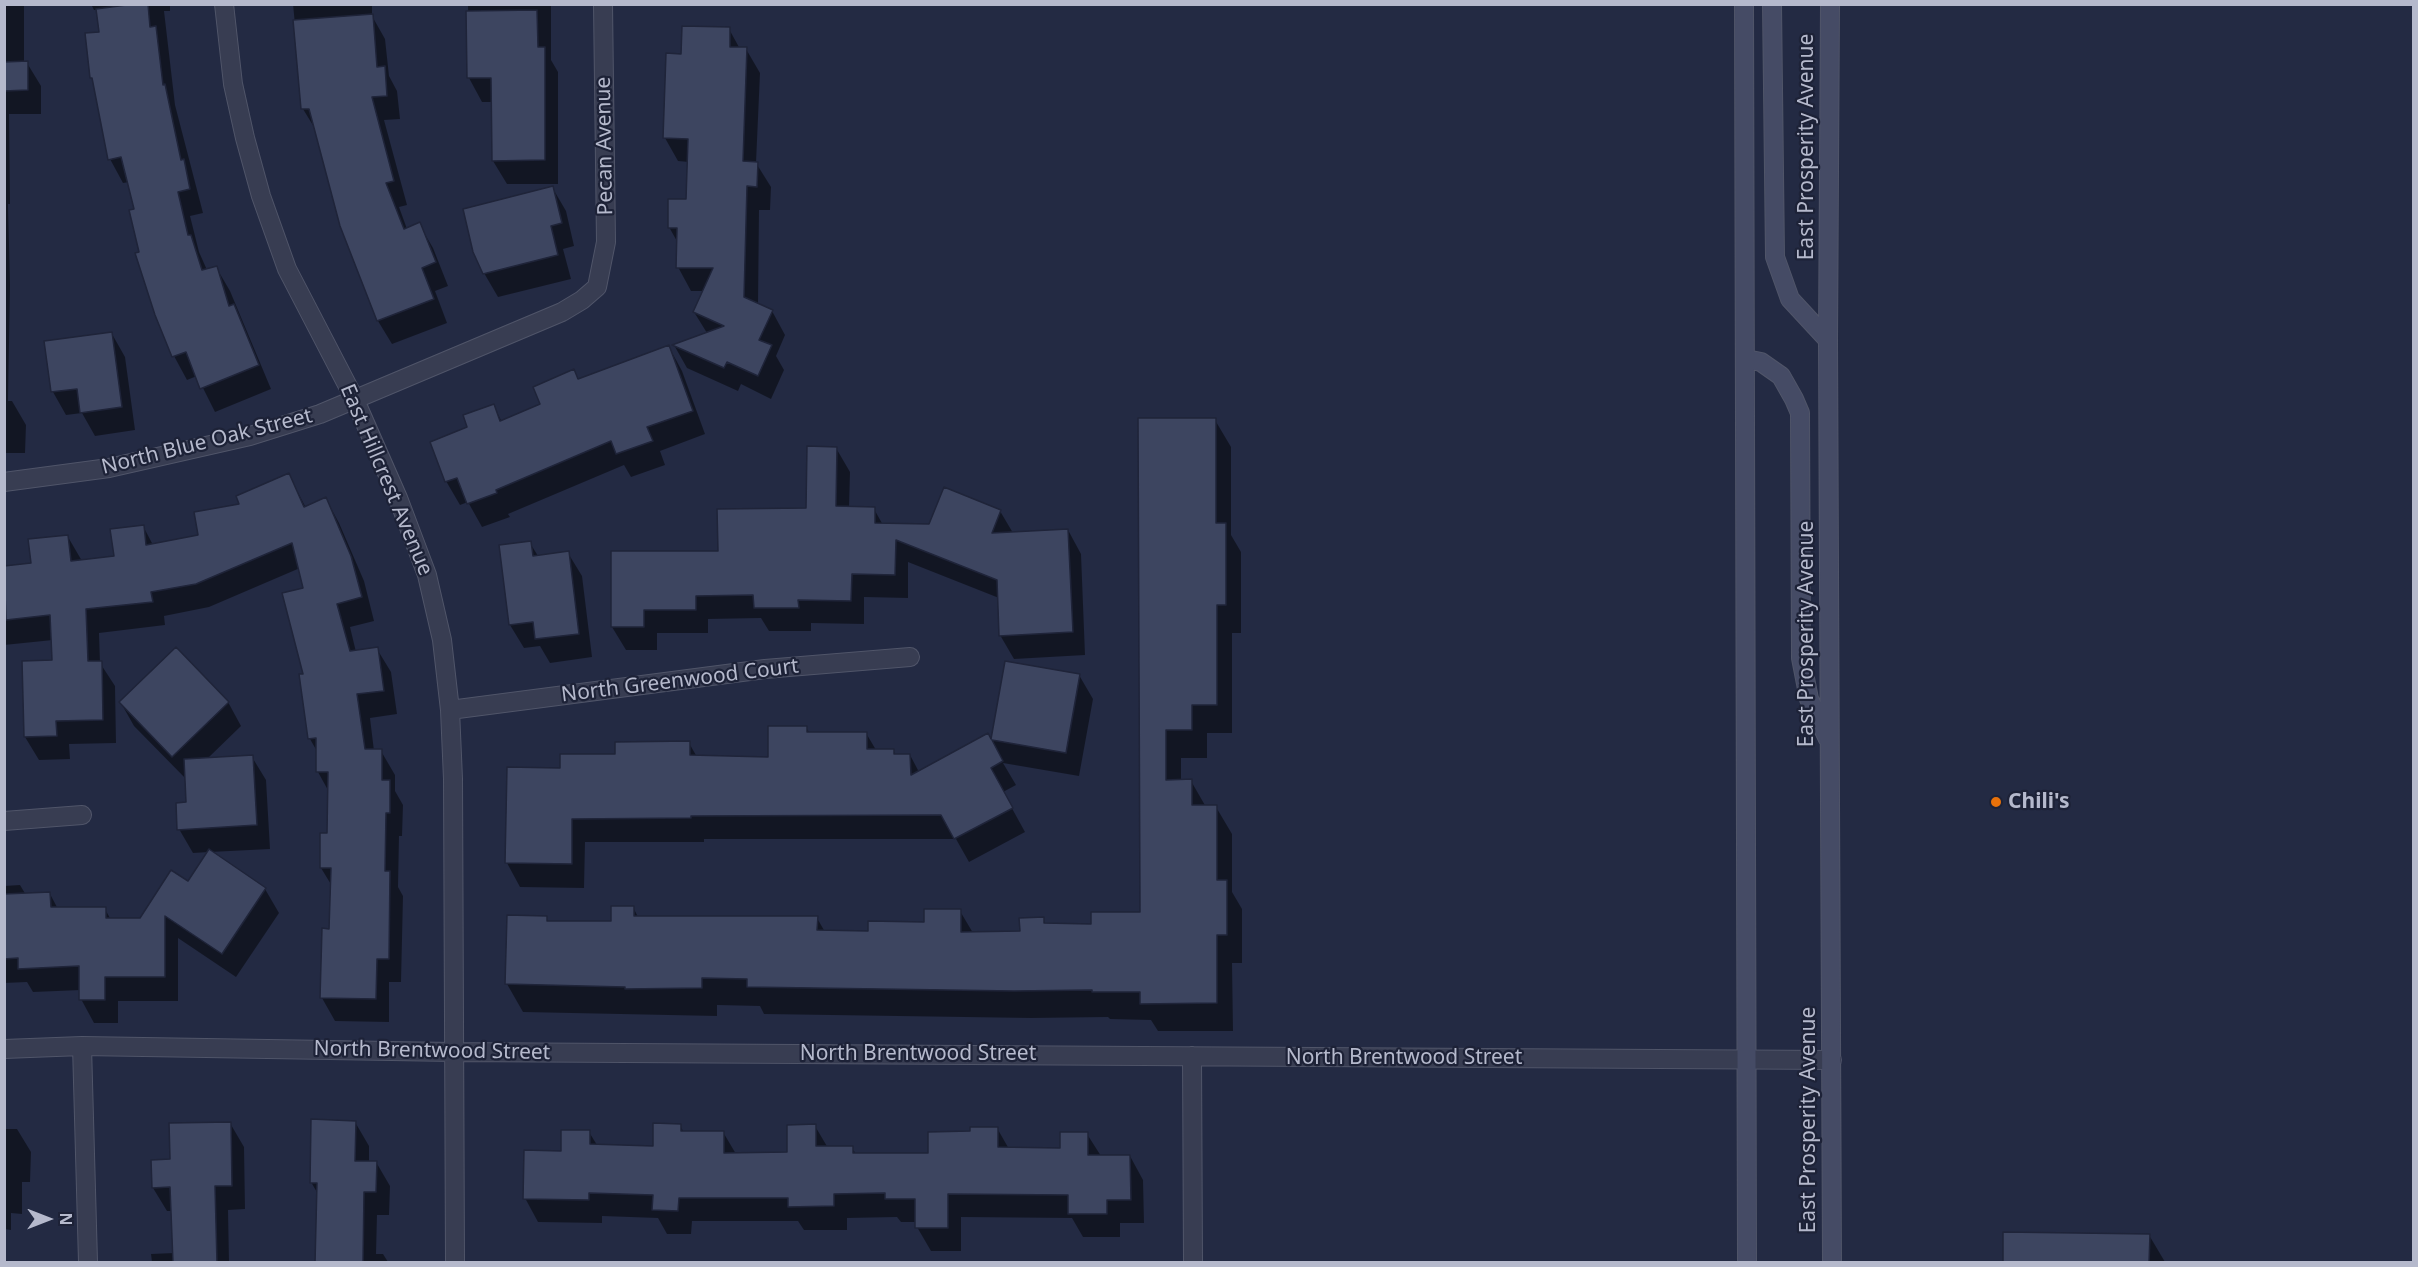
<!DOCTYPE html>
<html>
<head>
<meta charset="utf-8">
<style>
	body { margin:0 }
	#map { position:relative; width:2418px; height:1267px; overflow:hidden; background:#232a43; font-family:"Noto Sans",sans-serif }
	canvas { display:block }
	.frame { position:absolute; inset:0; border:6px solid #b5b9cc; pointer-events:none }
	.north { position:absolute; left:18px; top:1189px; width:60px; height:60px; -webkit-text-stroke:4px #1d2237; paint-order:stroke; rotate:90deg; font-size:16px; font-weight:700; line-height:24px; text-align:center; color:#b5b9cc }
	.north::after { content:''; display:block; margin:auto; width:21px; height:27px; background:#b5b9cc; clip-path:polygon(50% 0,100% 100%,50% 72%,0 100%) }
</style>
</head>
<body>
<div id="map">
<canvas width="2418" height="1267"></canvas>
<div class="frame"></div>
<div class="north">N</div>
</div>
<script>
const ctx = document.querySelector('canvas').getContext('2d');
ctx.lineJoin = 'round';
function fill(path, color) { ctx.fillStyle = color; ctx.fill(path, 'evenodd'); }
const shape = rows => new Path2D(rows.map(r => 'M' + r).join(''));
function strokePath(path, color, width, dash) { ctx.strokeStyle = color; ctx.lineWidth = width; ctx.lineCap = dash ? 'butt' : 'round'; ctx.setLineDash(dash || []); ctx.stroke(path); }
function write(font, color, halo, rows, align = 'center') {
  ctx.font = font + ' "Noto Sans",sans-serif'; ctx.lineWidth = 4.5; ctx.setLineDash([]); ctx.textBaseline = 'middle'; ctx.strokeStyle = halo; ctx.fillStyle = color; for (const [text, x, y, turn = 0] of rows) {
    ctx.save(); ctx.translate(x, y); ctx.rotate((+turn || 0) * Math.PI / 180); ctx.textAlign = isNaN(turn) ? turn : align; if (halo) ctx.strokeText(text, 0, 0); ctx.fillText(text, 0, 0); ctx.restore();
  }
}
fill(shape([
	[4,4,24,4,24,63,27,63,41,86,41,114,9,114,10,204,8,204,10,285,8,401,12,401,26,425,25,453,4,453],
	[91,4,170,4,170,11,164,11,175,105,203,213,190,216,199,252,207,270,216,267,230,291,271,389,215,412,197,376,187,380,174,356,157,314,141,253,136,210,129,182,123,183,110,159,101,33,98,10,94,10],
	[293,4,372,4,372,16,385,39,389,76,397,91,400,119,384,120,407,205,399,207,407,229,419,224,433,248,448,286,435,291,447,323,392,344,378,321,342,226,317,132,303,109],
	[468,4,551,4,551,60,558,72,558,184,507,184,493,161,493,102,482,102,469,78],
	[729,29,740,49,746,49,760,73,756,163,771,187,770,210,759,210,758,305,772,311,785,335,776,356,784,370,771,399,741,384,738,391,687,368,674,345,707,333,694,312,704,291,691,291,678,267,678,243,669,227,688,201,689,162,678,161,665,138,682,55],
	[552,187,566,211,574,246,563,249,571,279,498,297,484,273],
	[112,334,125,357,135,430,95,436,82,413,66,415,53,392],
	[669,347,682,371,705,434,660,451,665,465,631,477,624,465,508,514,510,517,482,527,468,502,460,505,446,481,469,428,493,405,502,422,542,405,574,371,579,380],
	[1140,420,1215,420,1231,447,1231,535,1241,552,1241,633,1232,633,1232,733,1207,733,1207,758,1181,758,1181,781,1191,781,1206,807,1216,807,1232,834,1232,892,1242,909,1242,963,1232,963,1233,1031,1158,1031,1151,1020,1110,1019,1108,1017,1031,1018,764,1014,760,1006,717,1005,717,1016,523,1012,507,984,546,918,549,922,612,922,633,907,638,917,817,918,825,932,869,933,925,923,960,911,973,933,1021,932,1043,919,1046,925,1092,925,1141,913],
	[836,448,850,472,849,508,874,509,883,525,930,526,1000,511,1013,533,1068,530,1081,554,1085,655,1014,659,1000,635,999,598,908,562,908,598,864,597,864,624,811,623,811,631,769,631,761,618,708,619,708,633,657,633,657,650,626,650,612,627,719,553,807,510],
	[289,475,306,508,326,499,339,523,364,581,374,621,350,627,356,652,377,649,391,672,397,714,370,718,374,751,381,751,395,775,395,791,403,805,402,836,399,836,398,887,403,896,401,982,389,982,389,1022,335,1021,322,998,331,930,332,886,321,868,329,835,329,792,318,772,318,753,310,739,301,675,305,675,305,589,300,568,209,607,164,616,165,625,99,633,100,663,115,686,116,743,69,744,70,759,39,760,25,737,53,661,53,640,4,645,4,567,33,564,68,537,82,561,115,557,143,526,153,545,200,536,241,505],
	[530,543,538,556,568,553,582,576,592,657,550,663,540,646,524,648,510,625],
	[1006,662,1079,675,1093,699,1079,776,1003,763,1016,785,1003,792,1025,832,969,862,956,839,704,839,704,842,585,842,584,888,520,887,507,863,562,769,617,756,689,743,697,757,769,758,806,727,810,734,866,733,876,750,893,750,896,755,910,755,919,772,992,743],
	[228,702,241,726,207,759,252,757,266,780,270,849,210,852,265,889,279,913,236,977,178,938,178,1001,118,1001,118,1023,94,1023,81,999,81,990,33,992,27,982,4,983,4,886,20,885,26,895,50,894,58,909,105,909,111,920,140,920,189,883,209,852,193,853,179,829,188,804,187,780,134,726,121,703],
	[355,1122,369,1146,369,1162,376,1162,390,1186,389,1215,377,1215,376,1254,383,1254,388,1262,317,1262,318,1194,311,1182],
	[230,1123,244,1147,245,1209,228,1210,229,1262,152,1262,151,1254,174,1253,173,1211,167,1211,153,1188,171,1161],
	[680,1125,684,1133,723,1132,736,1154,789,1154,815,1126,828,1148,852,1148,856,1154,929,1154,972,1133,997,1128,1009,1149,1061,1150,1087,1134,1101,1156,1130,1156,1143,1180,1144,1223,1120,1223,1120,1237,1083,1237,1072,1218,961,1217,961,1251,931,1251,917,1227,917,1222,901,1222,897,1217,847,1218,847,1230,804,1230,798,1221,692,1221,691,1234,667,1234,658,1218,602,1216,602,1223,538,1222,525,1198,562,1153,589,1132,597,1145,654,1147],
	[4,1129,17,1129,31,1152,30,1182,22,1182,22,1214,11,1213,11,1230,4,1229],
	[2149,1235,2165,1262,2004,1262]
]), '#0007');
const building = shape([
	[134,4,148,4,150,27,156,26,163,85,165,84,181,160,184,159,190,189,178,192,188,235,191,235,202,270,217,266,229,306,234,304,259,365,200,389,186,352,172,357,155,315,135,253,139,252,129,210,134,209,121,157,108,160,92,78,90,78,85,33,99,32,96,9,134,4],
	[537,10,538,47,545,47,545,160,492,161,491,78,467,78,466,11,537,10],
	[373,14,377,67,385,66,387,96,372,97,394,181,386,183,404,229,420,222,436,262,422,268,434,299,377,321,340,226,309,109,301,109,293,20,373,14],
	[682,26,730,27,730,47,747,47,743,161,758,162,757,187,747,186,744,297,773,310,759,340,772,345,758,376,727,362,724,368,672,345,724,326,693,312,713,268,676,268,677,228,668,228,668,199,686,199,688,139,663,138,666,53,681,54,682,26],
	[28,61,28,90,4,91,4,62,28,61],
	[553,186,562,223,551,226,558,255,483,274,473,252,463,209,553,186],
	[112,332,122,407,80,413,77,389,51,392,44,341,112,332],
	[669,345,693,411,647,427,653,441,616,454,611,441,496,490,497,493,467,504,457,478,445,482,430,442,467,427,463,415,494,404,500,421,540,404,533,387,574,369,578,379,669,345],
	[1138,418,1216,418,1216,523,1226,523,1226,605,1217,605,1217,705,1192,705,1192,730,1166,730,1166,780,1192,779,1192,805,1217,805,1217,880,1227,880,1227,935,1217,935,1217,1003,1140,1004,1140,992,1092,992,1092,990,1014,991,747,987,747,979,702,978,702,988,625,989,625,987,505,984,507,915,547,916,547,921,611,921,611,906,634,906,634,916,818,916,817,930,868,931,868,921,924,922,924,909,961,909,961,932,1020,931,1019,918,1044,917,1044,923,1091,924,1091,912,1140,912,1138,418],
	[807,446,837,447,836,506,875,507,875,523,929,524,944,487,1001,510,992,533,1068,529,1073,632,999,636,997,580,896,540,895,575,852,574,851,601,798,600,799,608,754,608,753,595,696,596,696,610,644,610,644,627,611,627,611,551,718,551,717,509,806,508,807,446],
	[289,473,304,507,326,497,351,556,362,597,337,604,350,651,378,647,384,691,357,694,365,749,382,749,382,780,390,780,390,813,386,813,385,871,390,871,389,959,377,959,376,999,320,998,322,928,329,929,331,868,320,868,320,833,327,833,328,772,316,772,316,738,308,739,299,674,303,674,282,593,303,588,292,543,196,584,151,592,153,602,86,609,88,661,102,661,103,720,56,721,57,736,24,737,22,661,52,660,50,615,6,620,4,566,31,563,28,539,68,535,71,561,114,556,110,529,144,525,146,545,198,535,194,512,239,504,236,496,289,473],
	[531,541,533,556,569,551,579,634,535,639,533,622,509,625,499,545,531,541],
	[176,647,229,702,172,757,119,702,176,647],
	[1005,661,1080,674,1066,753,992,740,1003,761,991,768,1013,808,954,839,941,815,691,816,691,818,572,819,572,864,505,863,507,767,560,768,560,754,615,754,615,742,690,741,690,755,768,757,768,726,807,726,807,732,867,732,867,749,894,749,894,754,910,754,911,775,988,733,991,739,1005,661],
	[253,755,257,825,177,830,176,803,186,802,184,759,253,755],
	[209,849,266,888,222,954,165,916,165,977,105,977,105,1000,79,1000,79,966,18,969,18,958,4,959,4,894,50,892,51,907,106,907,106,918,140,918,171,870,188,881,209,849],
	[311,1119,356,1121,355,1161,377,1161,376,1192,364,1192,363,1263,315,1263,317,1183,310,1183,311,1119],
	[231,1122,232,1186,215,1186,217,1263,173,1263,170,1187,152,1188,151,1160,170,1159,169,1123,231,1122],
	[653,1123,681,1124,681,1131,724,1131,724,1153,787,1152,787,1125,816,1124,816,1146,853,1146,853,1153,928,1153,928,1132,970,1131,970,1127,998,1127,998,1147,1060,1148,1060,1132,1088,1132,1088,1155,1130,1155,1131,1200,1107,1200,1107,1214,1068,1214,1068,1195,948,1194,948,1228,915,1228,915,1199,885,1199,885,1193,834,1194,834,1206,788,1207,788,1198,679,1198,678,1211,652,1210,653,1195,589,1193,589,1200,523,1199,524,1150,561,1151,561,1130,590,1130,590,1144,653,1146,653,1123],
	[2003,1232,2150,1234,2149,1263,2003,1263,2003,1232]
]);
fill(building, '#3d4560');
strokePath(building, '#1f2439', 1.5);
const street = shape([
	[224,4,233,84,245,138,261,196,287,269,355,400,398,498,427,575,442,640,450,710,453,779,455,1262],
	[4,482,109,468,184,451,250,436,320,414,562,312,582,300,597,287,606,242,603,4],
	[450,710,765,669,910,657],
	[4,821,82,815],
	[82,1046,88,1262],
	[4,1049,82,1046,453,1052,1832,1060],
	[1192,1056,1193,1262]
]);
const secondary = shape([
	[1744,4,1747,1262],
	[1772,4,1775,257,1790,299,1828,340],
	[1830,4,1828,340,1832,1262],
	[1746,359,1761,362,1781,376,1794,399,1800,413,1801,658,1809,699,1828,739]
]);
strokePath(street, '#505569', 20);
strokePath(secondary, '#505569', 20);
strokePath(street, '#383d52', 18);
strokePath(secondary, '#454b65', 18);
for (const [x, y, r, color] of [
	[1996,802,6,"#e8710a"]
]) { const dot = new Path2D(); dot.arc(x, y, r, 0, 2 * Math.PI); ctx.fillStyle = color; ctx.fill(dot); strokePath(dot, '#1d2237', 2); }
write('21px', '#b5b9cc', '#1d2237', [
	["Pecan Avenue",605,146,-91],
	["East Prosperity Avenue",1807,147,-90],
	["North Blue Oak Street",207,442,-14],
	["East Hillcrest Avenue",386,480,67],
	["East Prosperity Avenue",1807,634,-90],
	["North Greenwood Court",680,681,-7],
	["North Brentwood Street",432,1051,1],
	["North Brentwood Street",918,1054],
	["North Brentwood Street",1404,1058],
	["East Prosperity Avenue",1809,1120,-90]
]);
write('bold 21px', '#b5b9cc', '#1d2237', [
	["Chili's",2008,802]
], 'left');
</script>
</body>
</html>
